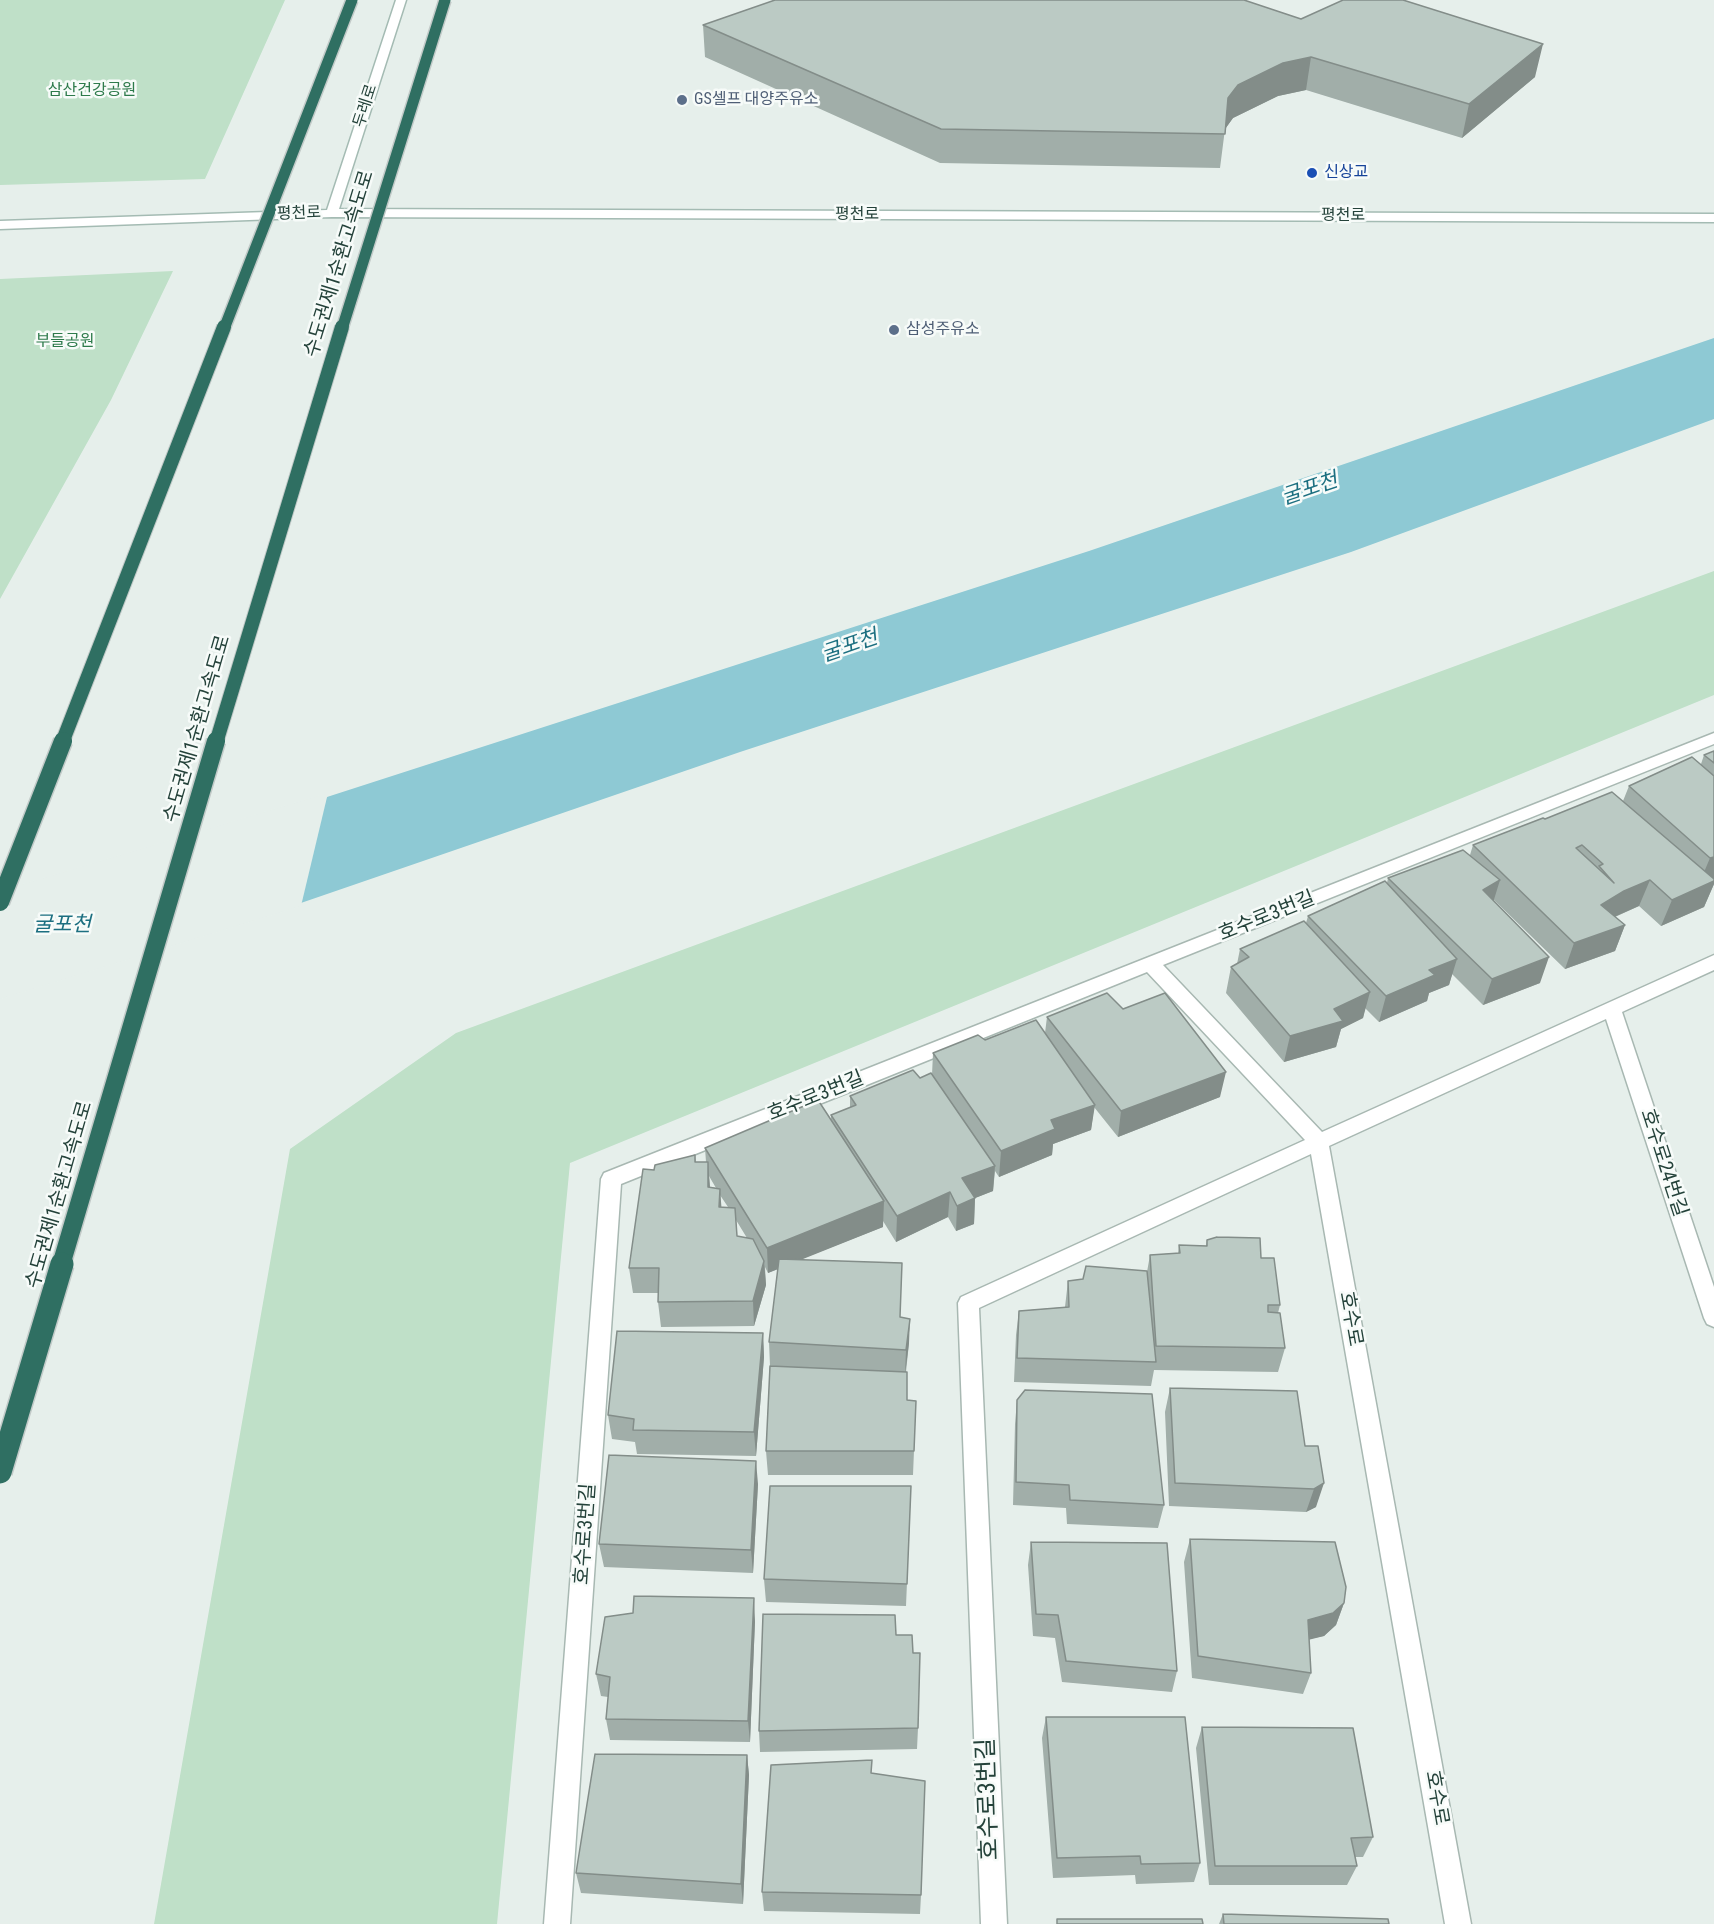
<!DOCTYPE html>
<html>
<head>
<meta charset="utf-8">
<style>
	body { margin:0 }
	canvas { display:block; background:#e6efeb }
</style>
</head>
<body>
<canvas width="1714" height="1924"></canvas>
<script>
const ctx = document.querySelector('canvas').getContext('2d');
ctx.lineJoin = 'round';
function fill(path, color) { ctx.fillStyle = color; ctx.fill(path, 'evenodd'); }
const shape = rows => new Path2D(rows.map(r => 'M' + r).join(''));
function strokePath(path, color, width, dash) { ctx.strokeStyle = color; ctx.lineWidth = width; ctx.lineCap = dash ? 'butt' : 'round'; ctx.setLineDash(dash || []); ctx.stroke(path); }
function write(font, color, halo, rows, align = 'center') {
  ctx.font = font + ' "Roboto Condensed","Noto Sans KR",sans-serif'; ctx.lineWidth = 5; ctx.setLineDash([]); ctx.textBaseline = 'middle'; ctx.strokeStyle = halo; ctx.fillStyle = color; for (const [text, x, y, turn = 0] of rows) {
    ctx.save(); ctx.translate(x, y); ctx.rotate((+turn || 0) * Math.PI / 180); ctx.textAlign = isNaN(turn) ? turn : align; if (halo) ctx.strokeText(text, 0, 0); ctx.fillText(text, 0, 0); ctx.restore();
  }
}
fill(shape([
	[0,0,285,0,205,179,0,185],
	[173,271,111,400,0,599,0,279],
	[1714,571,1714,695,570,1163,497,1924,154,1924,290,1149,456,1033]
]), '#bfe0c8');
fill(shape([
	[1714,338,1714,419,1351,552,740,752,266,915,0,894,327,797,1089,551]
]), '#8ec9d4');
fill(shape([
	[328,793,301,906,0,999,0,891]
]), '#e6efeb');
const street = shape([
	[1714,733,1714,744,1163,965,1322,1132,1714,955,1714,970,1622,1012,1714,1287,1714,1327,1707,1324,1704,1318,1606,1019,1329,1146,1471,1924,1445,1924,1311,1154,979,1308,1007,1924,981,1924,958,1303,961,1297,1305,1140,1147,972,621,1184,570,1924,544,1924,601,1179,604,1173,1714,733]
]);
const secondary = shape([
	[396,0,406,0,339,209,1714,214,1714,222,332,217,0,229,0,221,327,210,396,0]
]);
strokePath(street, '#a8b8b2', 3);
strokePath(secondary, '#a4bbb3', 3);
fill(street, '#fff');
fill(secondary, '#fff');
const highwayBridgeFar3 = shape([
	[224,329,352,0],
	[342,329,445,0]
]);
const highwayBridgeFar2 = shape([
	[62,743,224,327],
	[216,743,342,327]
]);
const highwayBridgeFar1 = shape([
	[0,902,63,741],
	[61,1265,216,741]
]);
const highwayBridge = shape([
	[0,1472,62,1264]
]);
strokePath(highwayBridgeFar3, '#c2cac8', 14, []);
strokePath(highwayBridgeFar2, '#c2cac8', 16, []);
strokePath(highwayBridgeFar1, '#c2cac8', 21, []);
strokePath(highwayBridge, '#c2cac8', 26, []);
strokePath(highwayBridgeFar3, '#2f6f62', 11);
strokePath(highwayBridgeFar2, '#2f6f62', 14);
strokePath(highwayBridgeFar1, '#2f6f62', 18);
strokePath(highwayBridge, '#2f6f62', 23);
fill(shape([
	[1301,19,1535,77,1462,138,1306,90,1278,96,1233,118,1225,129,1220,168,940,163,705,57,703,25],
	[1714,751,1714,878,1713,879,1714,884,1704,907,1661,926,1639,906,1615,917,1625,925,1615,951,1565,969,1494,900,1494,901,1540,983,1483,1005,1452,974,1449,985,1429,993,1427,1001,1379,1022,1365,1008,1363,1018,1341,1029,1336,1047,1284,1062,1226,993,1231,967,1237,964,1240,949,1306,923,1308,916,1387,883,1388,878,1470,855,1473,845,1545,819,1623,801,1629,786,1701,764,1704,755],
	[1123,1009,1220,1097,1118,1137,1094,1107,1091,1130,1053,1144,1052,1155,999,1177,995,1171,993,1191,975,1198,974,1224,956,1231,948,1217,896,1242,883,1221,883,1227,801,1259,901,1317,909,1343,906,1372,907,1400,916,1401,913,1475,768,1475,766,1451,770,1366,769,1342,778,1269,768,1273,765,1267,766,1285,754,1326,661,1327,658,1302,659,1293,633,1293,629,1268,654,1170,695,1155,696,1162,706,1162,705,1148,831,1120,831,1115,850,1108,850,1096,932,1075,933,1053,985,1040,1045,1033,1047,1017],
	[709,1176,716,1188,710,1187],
	[720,1195,728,1207,721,1207],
	[736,1220,747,1238,737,1236],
	[1207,1240,1261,1258,1280,1305,1278,1313,1285,1348,1278,1372,1154,1370,1151,1386,1014,1382,1016,1335,1019,1311,1065,1307,1068,1281,1147,1272,1150,1255,1178,1253,1179,1245,1206,1246],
	[763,1333,764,1357,756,1456,637,1454,635,1442,612,1439,608,1415],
	[1170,1388,1305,1446,1318,1446,1316,1507,1306,1512,1169,1506,1165,1412],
	[1017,1400,1164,1505,1158,1528,1067,1524,1066,1508,1013,1505,1015,1424],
	[758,1484,753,1573,604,1567,599,1544],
	[911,1486,906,1606,766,1602,764,1579],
	[1190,1539,1344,1603,1336,1625,1324,1636,1309,1639,1311,1673,1303,1694,1192,1678,1184,1562],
	[1031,1542,1177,1671,1172,1692,1062,1682,1055,1638,1033,1636,1028,1565],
	[755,1621,750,1742,610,1740,606,1719,608,1697,601,1696,596,1674],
	[896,1635,913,1653,918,1728,917,1749,760,1752,759,1731],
	[1046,1717,1200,1863,1194,1882,1136,1884,1135,1875,1053,1878,1042,1738],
	[1202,1727,1373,1837,1363,1857,1355,1857,1357,1866,1347,1885,1209,1885,1196,1748],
	[747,1755,749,1775,743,1904,581,1893,576,1873],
	[871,1773,921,1895,920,1914,764,1911,762,1892],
	[1223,1914,1389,1924,1219,1924]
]), '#a1aea9');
fill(shape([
	[1543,44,1535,77,1462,138,1469,104],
	[1311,57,1306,90,1278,96,1233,118,1223,132,1228,98,1238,85,1283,63],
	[1714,857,1714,878,1699,884,1710,858],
	[1500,880,1492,906,1483,890],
	[1650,880,1639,906,1614,917,1601,905,1624,891],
	[1714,881,1714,884,1704,907,1661,926,1672,900],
	[1625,925,1615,951,1565,969,1574,943],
	[1549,957,1540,983,1483,1005,1492,979],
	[1457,959,1449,985,1429,993,1427,1001,1379,1022,1386,996,1429,970],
	[1370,992,1363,1018,1341,1029,1336,1047,1284,1062,1290,1036,1334,1009],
	[1226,1072,1220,1097,1118,1137,1121,1111],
	[1095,1105,1091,1130,1053,1144,1052,1155,999,1177,1001,1151,1051,1120],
	[708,1162,710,1188,708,1187],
	[995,1166,993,1191,960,1204,962,1178],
	[720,1189,722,1214,719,1207],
	[950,1192,948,1217,896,1242,897,1216],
	[975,1198,974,1224,956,1231,957,1206],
	[884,1201,883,1227,768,1273,767,1248],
	[764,1261,766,1285,754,1326,753,1301],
	[910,1319,909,1343,905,1375,906,1350],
	[763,1333,764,1357,756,1456,754,1432],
	[756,1461,758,1484,753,1573,751,1550],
	[1324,1483,1316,1507,1306,1512,1314,1489],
	[754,1598,755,1621,750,1742,748,1721],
	[1344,1603,1336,1625,1324,1636,1300,1642,1308,1620],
	[747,1755,749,1775,743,1904,741,1884]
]), '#838d89');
const building = shape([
	[775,0,1244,0,1301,19,1343,0,1403,0,1543,44,1469,104,1311,57,1283,63,1238,85,1228,98,1225,134,941,129,703,25,775,0],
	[1714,751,1714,763,1704,755,1714,751],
	[1692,757,1714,776,1714,857,1710,858,1629,786,1692,757],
	[1612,792,1714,879,1714,881,1672,900,1650,880,1624,891,1601,905,1625,925,1574,943,1473,845,1543,818,1545,819,1612,792],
	[1582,845,1603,864,1599,866,1614,883,1576,848,1582,845],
	[1463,850,1500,880,1483,890,1549,957,1492,979,1388,878,1463,850],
	[1385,881,1457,959,1429,970,1435,975,1386,996,1308,916,1385,881],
	[1304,921,1370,992,1334,1009,1343,1021,1290,1036,1231,967,1249,957,1240,949,1304,921],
	[1107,993,1123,1009,1165,993,1226,1072,1121,1111,1047,1017,1107,993],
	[1036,1020,1095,1105,1051,1120,1055,1129,1001,1151,933,1053,978,1035,985,1040,1036,1020],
	[913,1070,920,1078,931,1073,995,1166,962,1178,975,1198,957,1206,950,1192,897,1216,831,1115,856,1105,850,1096,913,1070],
	[818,1100,884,1201,767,1248,705,1148,818,1100],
	[695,1155,695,1162,708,1162,708,1187,720,1189,719,1207,735,1208,737,1236,753,1239,764,1261,753,1301,658,1302,659,1268,629,1268,643,1169,654,1170,655,1165,695,1155],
	[1217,1237,1260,1238,1261,1258,1274,1258,1280,1305,1268,1305,1268,1312,1280,1313,1285,1348,1156,1346,1150,1255,1180,1253,1179,1245,1207,1246,1207,1240,1217,1237],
	[779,1259,902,1263,900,1317,910,1319,906,1350,769,1342,779,1259],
	[1086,1266,1147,1271,1156,1362,1017,1358,1019,1311,1069,1307,1068,1281,1083,1279,1086,1266],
	[617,1331,763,1333,754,1432,633,1430,634,1419,608,1415,617,1331],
	[770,1366,907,1372,907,1400,916,1401,914,1451,766,1451,770,1366],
	[1170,1388,1297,1391,1305,1446,1318,1446,1324,1483,1314,1489,1175,1483,1170,1388],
	[1025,1390,1152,1394,1164,1505,1070,1500,1069,1485,1016,1482,1017,1400,1025,1390],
	[609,1455,756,1461,751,1550,599,1544,609,1455],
	[770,1486,911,1486,907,1584,764,1579,770,1486],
	[1190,1539,1335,1542,1346,1587,1344,1603,1333,1613,1308,1620,1311,1673,1198,1656,1190,1539],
	[1031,1542,1167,1543,1177,1671,1066,1661,1058,1615,1036,1614,1031,1542],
	[634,1596,754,1598,748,1721,606,1719,610,1677,596,1674,605,1617,633,1613,634,1596],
	[763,1614,895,1615,896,1635,912,1635,913,1653,920,1653,918,1728,759,1731,763,1614],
	[1046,1717,1185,1717,1200,1863,1141,1864,1140,1856,1057,1858,1046,1717],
	[1202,1727,1353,1728,1373,1837,1351,1838,1357,1866,1215,1866,1202,1727],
	[595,1754,747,1755,741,1884,576,1873,595,1754],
	[872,1760,871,1773,925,1781,921,1895,762,1892,771,1765,872,1760],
	[1223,1914,1388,1919,1389,1924,1224,1924,1223,1914],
	[1057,1919,1202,1919,1203,1924,1057,1924,1057,1919]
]);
fill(building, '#bbcac4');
strokePath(building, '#838d89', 1.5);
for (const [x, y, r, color] of [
	[682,100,6,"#5c6f8a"],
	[1312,173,6,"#1a4fb4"],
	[894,330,6,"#5c6f8a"]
]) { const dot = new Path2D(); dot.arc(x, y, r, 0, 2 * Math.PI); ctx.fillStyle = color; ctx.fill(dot); strokePath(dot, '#f7fbf9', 2); }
write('16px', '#2d7a4b', '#f7fbf9', [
	["삼산건강공원",92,91],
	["부들공원",65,342]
]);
write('16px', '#4e5e75', '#f7fbf9', [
	["GS셀프 대양주유소",694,100],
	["삼성주유소",906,330]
], 'left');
write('16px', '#24423a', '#f7fbf9', [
	["두레로",366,106,-72],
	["평천로",299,214,-2],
	["평천로",857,215],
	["평천로",1343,216]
]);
write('16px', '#164399', '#f7fbf9', [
	["신상교",1324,173]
], 'left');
write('20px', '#24423a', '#f7fbf9', [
	["수도권제1순환고속도로",340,264,-73],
	["수도권제1순환고속도로",198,729,-74],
	["호수로3번길",1267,917,-22],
	["호수로3번길",816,1097,-22],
	["호수로24번길",1663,1163,72],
	["수도권제1순환고속도로",60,1195,-74],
	["호수로",1350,1319,80],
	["호수로3번길",586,1534,-86],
	["호수로",1436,1798,80]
]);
write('italic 21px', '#1c6f80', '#f7fbf9', [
	["굴포천",1310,490,-19],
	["굴포천",850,647,-19],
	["굴포천",62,926]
]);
write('24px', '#24423a', '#f7fbf9', [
	["호수로3번길",989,1799,-92]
]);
</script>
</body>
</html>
